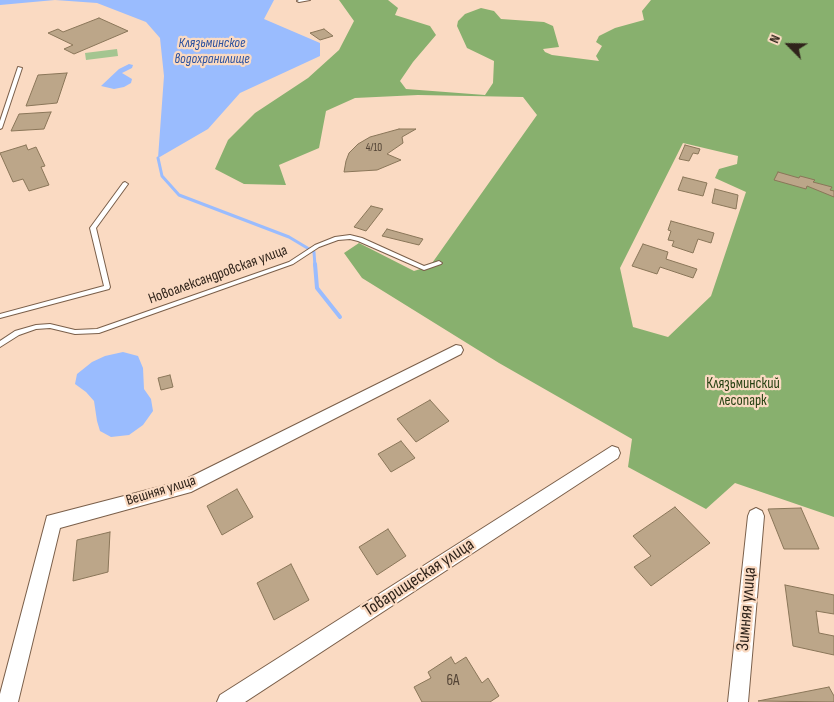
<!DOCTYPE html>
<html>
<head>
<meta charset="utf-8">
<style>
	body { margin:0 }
	#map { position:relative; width:834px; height:702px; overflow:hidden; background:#fadac2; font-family:"Sofia Sans Condensed",sans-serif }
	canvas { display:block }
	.north { position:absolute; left:764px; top:20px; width:50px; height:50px; -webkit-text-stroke:4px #fadac2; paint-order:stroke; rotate:293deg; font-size:14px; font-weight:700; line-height:20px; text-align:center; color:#30241b }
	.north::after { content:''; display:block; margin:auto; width:18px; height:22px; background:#30241b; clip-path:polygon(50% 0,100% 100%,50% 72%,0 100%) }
</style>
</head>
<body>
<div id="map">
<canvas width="834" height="702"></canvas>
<div class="north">N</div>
</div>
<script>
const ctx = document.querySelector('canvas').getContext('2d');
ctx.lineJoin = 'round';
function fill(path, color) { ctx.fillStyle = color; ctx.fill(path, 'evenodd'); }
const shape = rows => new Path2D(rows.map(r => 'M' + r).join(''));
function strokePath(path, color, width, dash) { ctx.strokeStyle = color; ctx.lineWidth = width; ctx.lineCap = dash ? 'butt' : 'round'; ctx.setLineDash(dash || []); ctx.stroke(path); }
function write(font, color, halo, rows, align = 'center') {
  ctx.font = font + ' "Sofia Sans Condensed",sans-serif'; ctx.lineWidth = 4.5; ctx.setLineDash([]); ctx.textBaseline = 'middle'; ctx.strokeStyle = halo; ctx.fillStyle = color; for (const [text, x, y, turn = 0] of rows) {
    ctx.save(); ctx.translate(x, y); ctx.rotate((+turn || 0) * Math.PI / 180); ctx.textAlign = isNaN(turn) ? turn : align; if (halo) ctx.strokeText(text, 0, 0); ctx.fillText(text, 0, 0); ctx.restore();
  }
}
fill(shape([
	[117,49,118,56,86,60,85,53]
]), '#a4c590');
fill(shape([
	[339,0,388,0,398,8,395,15,430,26,436,35,413,62,400,81,406,89,485,95,493,83,494,61,467,48,457,26,458,21,465,14,481,8,494,11,501,19,544,22,553,26,559,47,543,49,545,52,552,55,599,61,596,56,602,46,596,42,599,36,615,28,644,20,642,11,651,0,834,0,834,517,735,483,706,509,628,467,632,439,499,363,362,278,344,253,359,243,414,271,430,266,537,115,523,97,418,95,355,98,326,111,319,148,279,165,286,185,244,184,215,169,228,140,255,113,308,78,339,50,354,21],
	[683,143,738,156,737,164,719,169,715,178,746,192,711,296,668,337,633,327,620,268]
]), '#88b06e');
fill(shape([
	[0,0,274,0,264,19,320,43,320,56,240,93,208,129,158,158,164,76,160,38,146,22,97,3,55,0,0,5],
	[129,64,133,65,132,68,122,73,132,79,131,83,124,87,114,89,101,86,119,69],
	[123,352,138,356,143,368,144,389,151,399,153,411,143,425,129,435,111,437,100,431,97,421,94,401,86,392,75,384,77,374,92,362,105,356]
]), '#9abcfe');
strokePath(shape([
	[158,158,162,176,179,195,289,237,314,252,315,266]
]), '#9abcfe', 3);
strokePath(shape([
	[315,264,317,288,340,317]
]), '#9abcfe', 4);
const building = shape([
	[99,18,128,31,74,54,64,49,73,45,48,33,58,29,63,32,99,18],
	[324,29,333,36,320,40,310,33,324,29],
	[67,73,57,103,26,106,38,75,67,73],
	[51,112,44,129,11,131,19,114,51,112],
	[399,129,416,129,402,137,403,143,387,154,401,160,377,170,344,172,346,161,349,153,358,144,370,137,399,129],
	[26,145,28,150,36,147,45,166,41,167,49,185,29,191,23,179,13,182,0,153,26,145],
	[685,145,700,149,698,154,693,153,689,161,679,159,685,145],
	[778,172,799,178,800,176,815,180,813,182,832,187,830,190,834,191,834,197,807,186,806,189,774,180,778,172],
	[683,177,707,183,703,196,678,190,683,177],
	[715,189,738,195,736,209,712,203,715,189],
	[371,206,383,209,366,231,354,227,371,206],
	[671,221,714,233,711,243,698,239,693,253,672,246,674,241,668,240,671,231,668,230,671,221],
	[387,229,423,239,419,245,382,236,387,229],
	[643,244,668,252,666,259,697,269,693,278,660,267,657,274,632,266,643,244],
	[170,375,173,387,161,390,158,378,170,375],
	[430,400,449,421,416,442,397,419,430,400],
	[401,441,415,458,391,472,378,454,401,441],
	[237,489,253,517,222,535,207,506,237,489],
	[675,507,710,543,651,586,634,567,651,556,633,536,675,507],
	[801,508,819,549,784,549,768,509,801,508],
	[388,529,406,556,377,575,359,547,388,529],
	[110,532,108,572,73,581,77,540,110,532],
	[291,564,309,600,274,620,257,583,291,564],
	[785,585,834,595,834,614,816,611,819,633,834,636,834,655,793,646,785,585],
	[451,657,455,664,466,657,482,683,488,678,499,696,490,702,422,702,414,687,431,678,428,672,451,657],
	[829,687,834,696,834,702,758,701,829,687]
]);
fill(building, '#bca689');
strokePath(building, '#8a7659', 1);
const service = shape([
	[299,0,310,0,299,2,297,1,299,0],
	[18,67,22,68,2,128,0,129,0,121,18,67],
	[125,182,128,184,96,228,110,287,109,289,0,318,0,314,104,286,90,228,123,183,125,182],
	[350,235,362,238,424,266,439,261,442,263,441,264,424,270,358,241,350,239,338,240,319,247,293,264,99,333,75,334,50,328,36,329,19,335,0,347,0,341,15,331,36,325,50,324,75,330,97,329,289,262,315,245,335,237,350,235]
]);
const minor = shape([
	[456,345,461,346,463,350,461,354,191,492,60,528,18,702,0,702,0,694,47,516,182,481,456,345],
	[612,446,618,448,620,453,618,458,245,702,217,702,220,695,612,446],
	[756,508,762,511,764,516,748,702,728,702,748,516,750,511,756,508]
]);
strokePath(service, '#7a5f4a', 2);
strokePath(minor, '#7a5f4a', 2);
fill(service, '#fff');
fill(minor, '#fff');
write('11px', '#534436', null, [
	["4/10",374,148]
]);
write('italic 14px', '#2e529e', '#fadac2', [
	["Клязьминское",212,43],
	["водохранилище",212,59]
]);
write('15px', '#30241b', '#fadac2', [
	["Новоалександровская улица",218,275,-20],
	["Вешняя улица",161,491,-17]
]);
write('15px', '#284213', '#fadac2', [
	["Клязьминский",743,384],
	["лесопарк",743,401]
]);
write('15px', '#534436', null, [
	["6А",453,681]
]);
write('18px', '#30241b', '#fadac2', [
	["Товарищеская улица",419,578,-33],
	["Зимняя улица",747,609,-85]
]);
</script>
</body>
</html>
